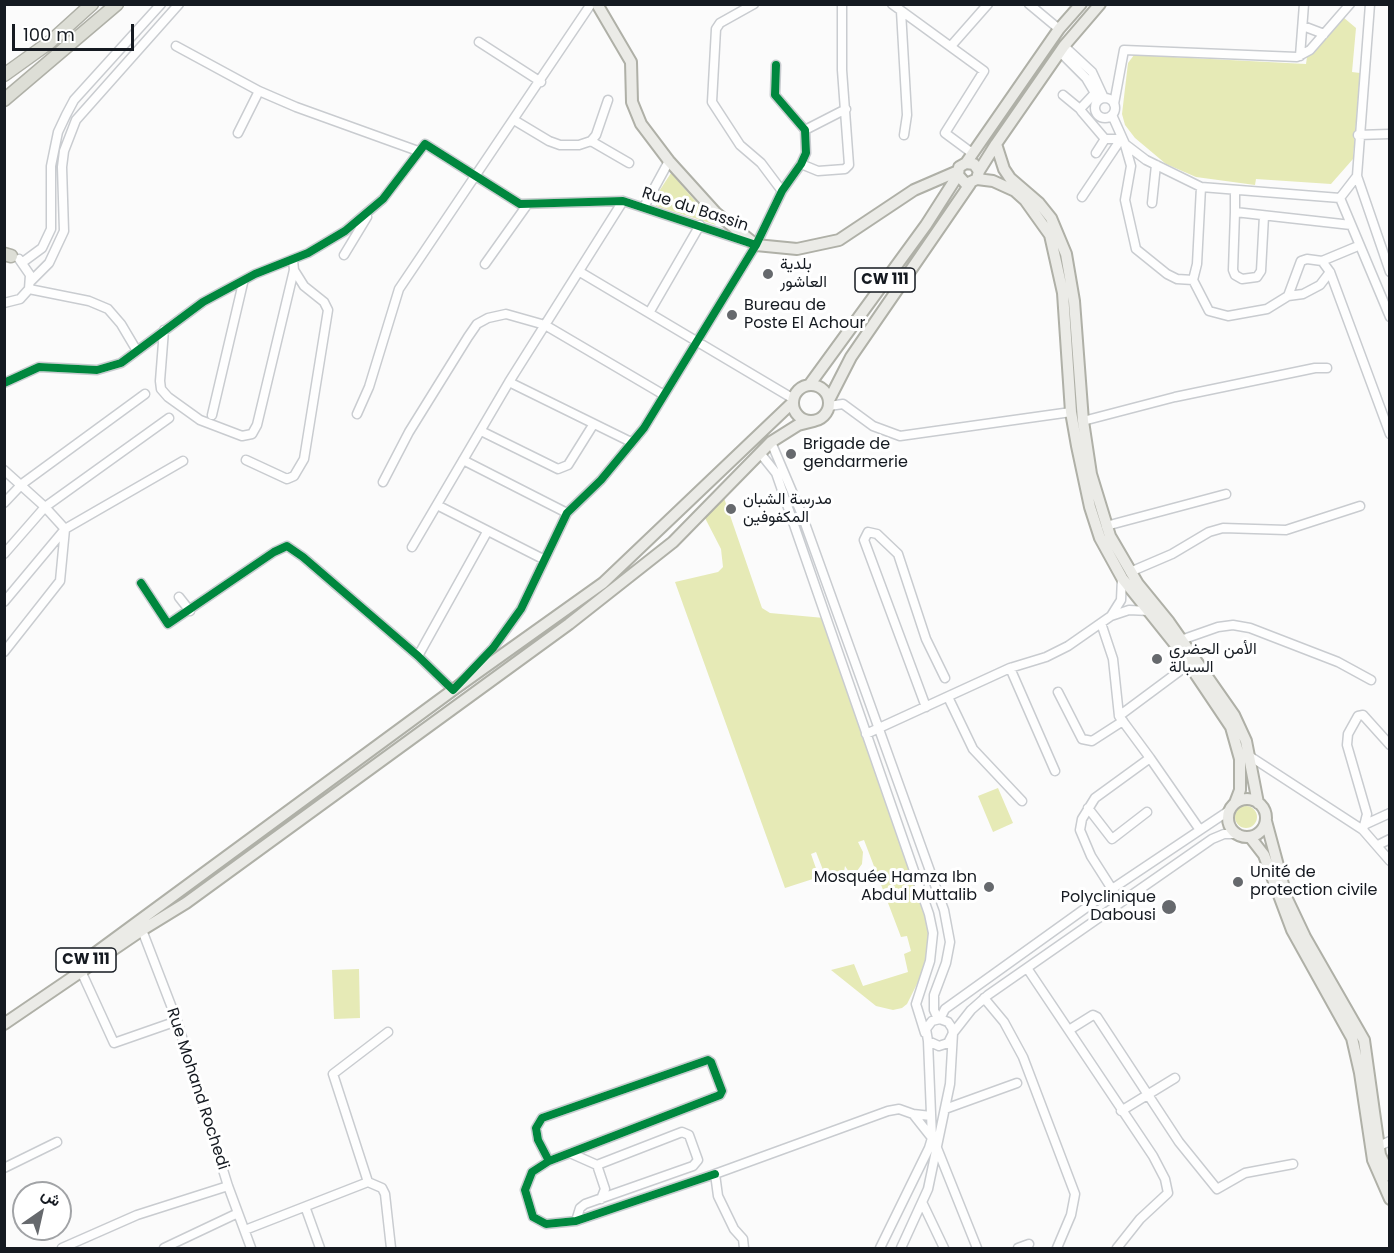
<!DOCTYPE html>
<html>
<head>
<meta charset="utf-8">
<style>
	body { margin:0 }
	#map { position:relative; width:1394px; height:1253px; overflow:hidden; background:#fbfbfb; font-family:Poppins,Vazirmatn,sans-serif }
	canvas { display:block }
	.frame { position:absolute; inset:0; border:6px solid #151a21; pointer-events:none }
	.north { position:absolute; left:12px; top:1181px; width:60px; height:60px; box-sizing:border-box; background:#fff; border:2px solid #a1a3a6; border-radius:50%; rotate:34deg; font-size:16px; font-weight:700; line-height:24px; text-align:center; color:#151a21 }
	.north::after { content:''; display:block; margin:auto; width:21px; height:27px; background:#66696d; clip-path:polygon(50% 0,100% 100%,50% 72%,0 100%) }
	.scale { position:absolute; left:12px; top:24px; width:122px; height:27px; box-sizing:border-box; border:3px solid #151a21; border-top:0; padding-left:8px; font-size:18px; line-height:21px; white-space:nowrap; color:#151a21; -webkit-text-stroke:4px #fff; paint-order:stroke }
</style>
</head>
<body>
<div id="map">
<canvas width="1394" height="1253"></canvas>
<div class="frame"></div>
<div class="north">ش</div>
<div class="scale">100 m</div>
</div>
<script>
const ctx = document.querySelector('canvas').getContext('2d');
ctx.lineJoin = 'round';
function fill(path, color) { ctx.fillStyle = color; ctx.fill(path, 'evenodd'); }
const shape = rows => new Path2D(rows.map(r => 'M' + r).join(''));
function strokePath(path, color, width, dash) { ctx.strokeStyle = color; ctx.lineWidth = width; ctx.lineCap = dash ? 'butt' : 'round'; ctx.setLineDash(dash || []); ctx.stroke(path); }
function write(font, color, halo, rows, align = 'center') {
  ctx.font = font + ' Poppins,Vazirmatn,sans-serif'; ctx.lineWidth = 6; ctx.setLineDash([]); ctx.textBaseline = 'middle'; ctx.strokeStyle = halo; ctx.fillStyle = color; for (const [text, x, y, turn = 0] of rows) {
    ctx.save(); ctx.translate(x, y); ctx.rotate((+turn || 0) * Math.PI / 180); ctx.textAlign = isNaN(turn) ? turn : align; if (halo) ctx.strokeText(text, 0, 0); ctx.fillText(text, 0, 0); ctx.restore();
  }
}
fill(shape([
	[1343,17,1356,28,1352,72,1360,73,1353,159,1331,184,1256,179,1255,185,1196,177,1166,164,1135,138,1125,125,1122,114,1128,63,1134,55,1306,64,1307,57],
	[671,173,716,225,656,206,654,199],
	[724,498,762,608,770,613,824,618,925,909,929,932,925,968,907,1004,902,1008,893,1010,876,1006,831,970,854,964,863,986,908,972,904,954,911,951,907,936,901,937,864,840,858,842,863,852,862,864,857,871,849,872,845,866,843,877,831,877,823,870,816,852,811,854,819,877,785,888,675,582,718,572,723,567,721,549,705,518],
	[998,788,1013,823,993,832,978,796],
	'1235 817a11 11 0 1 1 22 0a11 11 0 1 1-22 0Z',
	[359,969,360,1018,334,1019,332,970]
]), '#e6eab6');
const minor = shape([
	[754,4,720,23,716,29,712,102,740,145,761,163,782,191],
	[892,4,984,71,945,133,972,153],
	[1029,4,1059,29],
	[1370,4,1357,176,1390,272],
	[901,11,907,115,904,135],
	[1303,26,1324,34],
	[479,42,541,82],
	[176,46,259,91,296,107,418,151],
	[951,46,988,4],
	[1064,46,1092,72,1104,98],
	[1060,52,1086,78,1099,100],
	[1300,56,1304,4],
	[1095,93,1080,109,1082,112,1105,139,1121,139],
	[1063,95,1080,109],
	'1095 108a10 10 0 1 1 20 0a10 10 0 1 1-20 0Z',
	[1114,104,1124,50,1297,57,1310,50,1350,4],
	[1112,115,1125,144,1146,160,1201,187,1340,198,1390,317],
	[514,120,549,141,560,145,579,145,591,141,596,135,608,100],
	[805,130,846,109],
	[238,133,259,91],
	[1358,135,1389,134],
	[591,141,629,163],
	[1125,145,1131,166,1125,200,1136,249,1167,274,1177,279,1193,280],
	[1096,153,1105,139],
	[801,164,818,171,845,169,849,165,842,70,842,4],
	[1201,187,1197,264,1193,280,1209,311,1228,316,1267,309,1288,296,1303,294,1320,285,1330,272],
	[1235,190,1235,212,1351,225],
	[1082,197,1121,139],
	[1340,198,1357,176],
	[1152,203,1156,165],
	[644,207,669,161],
	[1235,212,1233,270,1235,275,1242,279,1257,277,1261,271,1264,216],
	[344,255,367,217],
	[1322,261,1330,272,1390,434],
	[23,262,42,248,51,229,51,166,58,132,66,115,74,100,161,4],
	[485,264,527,205],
	[580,272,792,398],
	[30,282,49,263,64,231,62,167,64,151,76,120,179,4],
	[29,289,89,301,108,309,121,324,137,351],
	[1288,296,1301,261,1307,259,1322,261,1358,246],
	[4,303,20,299,29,289,30,275,19,259],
	[649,313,700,225],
	[164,330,160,381,161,389,168,397,200,420,242,436,252,434,257,425,294,270,293,260],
	[509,382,631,442],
	[4,383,39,367,97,370,121,363,203,302,255,274,308,253,345,231,383,199,425,144,520,204,623,201,750,243],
	[829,406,843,404,873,426,900,436,1071,412],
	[357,414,369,387,399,289,591,4],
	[212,415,243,283],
	[1083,421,1175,397,1315,368,1327,368],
	[481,431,558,469,568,465,593,425],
	[771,442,802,515,944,910,950,942,946,963,934,995,934,1010,938,1019],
	[760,453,776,473,929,914,933,933,930,961,916,1004,925,1033],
	[246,460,287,479,294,476,304,459,328,310,324,302,304,286,294,270],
	[463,460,567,513],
	[4,470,45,507,65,529,60,581,4,652],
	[383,482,409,432,468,337,477,324,488,318,506,314,545,325,664,395],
	[4,503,22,484,145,394],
	[437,505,543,559],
	[1106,526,1226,494],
	[412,547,509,382,623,201],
	[4,554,45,507,169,418],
	[1130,572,1172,554,1209,532,1223,528,1286,530,1360,506],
	[1122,578,1121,600,1111,616,1129,610,1149,611],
	[141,583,168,624,274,552,287,546,303,557,418,656,453,690,493,648,521,609,567,513,601,480,644,428,756,245,782,191,801,164,806,153,805,130,775,95,776,65],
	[179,597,190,611],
	[4,602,65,529,183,461],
	[1101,623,1113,659,1119,716,1150,758],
	[1181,640,1218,627,1233,625,1250,628,1338,662,1371,680],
	[418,656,487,532],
	[1010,668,1055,771],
	[1058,692,1082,739,1092,741,1123,721],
	[948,697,973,749,1022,801],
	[926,707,864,540,868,532,877,534,898,554,926,639,945,678],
	[1119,716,1189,664],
	[866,734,1010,668,1046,657,1068,646,1111,616],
	[1251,757,1363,830,1390,861],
	[1088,808,1112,839,1147,812],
	[1366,824,1390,813],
	[1363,830,1367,814,1347,745,1348,734,1358,716,1363,715,1390,745],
	[1378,845,1390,839],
	[1112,889,1091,856,1080,830,1082,819,1095,798,1150,758,1200,830],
	[142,930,177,1021,228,1186,251,1248],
	[1027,968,1153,1156,1165,1179,1168,1193,1140,1219,1117,1248],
	[81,971,114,1043,177,1021],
	[984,998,1004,1022,1023,1057,1075,1194,1071,1215,1057,1248],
	[940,1019,945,1009,1115,887,1230,810],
	[1069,1030,1093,1015,1097,1017,1179,1142,1217,1189,1245,1173,1293,1164],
	[953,1033,971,1010,988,995,1212,839,1224,834,1238,834],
	[945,1109,1017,1083],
	[1121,1111,1175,1078],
	[931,1116,913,1114,932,1138],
	[1379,1146,1390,1141],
	[937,1148,977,1248],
	[570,1153,597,1165,605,1189,601,1199],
	[549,1161,538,1140,536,1128,542,1118,708,1060,711,1062,722,1091,720,1095,549,1161,532,1172,525,1190,533,1217,546,1224,576,1221,715,1174],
	[4,1168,57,1142],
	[368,1182,333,1074,388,1032],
	[923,1204,944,1248],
	[306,1209,320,1248],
	[576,1221,580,1208,585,1204,693,1166,698,1160,689,1135,682,1132,597,1165],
	[245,1230,368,1182,382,1188,385,1194,391,1248],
	[62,1248,137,1215,228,1186],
	[164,1248,238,1213],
	[744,1248,743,1239,734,1229,718,1196,715,1174,888,1111,899,1109,913,1114],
	[880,1248,929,1148,932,1138,928,1041],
	[901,1248,928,1189,950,1084,953,1033,952,1028,948,1022,940,1019,932,1021,926,1029,928,1041,939,1046,948,1043,953,1033],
	[1018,1248,1029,1244]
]);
const major = shape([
	[597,4,631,62,632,102,641,124,669,161,716,213,756,245,797,249,839,240,914,190,958,171],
	[996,144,1004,169,1010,178,1039,203,1051,218,1066,254,1074,301,1083,421,1091,474,1110,536,1138,584,1169,622,1234,715,1246,741,1258,803],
	[966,163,1059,29,1081,4],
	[979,171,974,164,966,163,959,167,958,175,966,184,977,179,979,171,996,144,1064,46,1100,4],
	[977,179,993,181,1015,191,1025,200,1050,235,1063,293,1071,412,1077,446,1090,507,1100,538,1122,578,1178,648,1231,727,1240,759,1240,790,1235,803],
	[810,384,926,225,958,175],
	'793 403a18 18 0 1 1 36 0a18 18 0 1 1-36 0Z',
	[829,400,851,357,970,184],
	'1228 818a19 19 0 1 1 38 0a19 19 0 1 1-38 0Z',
	[1266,821,1287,899,1305,937,1364,1040,1380,1155,1390,1176],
	[1250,837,1264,855,1292,930,1352,1038,1360,1073,1373,1160,1390,1199],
	[94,954,453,690,603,583,792,403],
	[4,1024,142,930,186,903,569,624,673,542,771,442,798,425,814,421]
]);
const highway = shape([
	[4,75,50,42,92,4],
	[4,100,117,4],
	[4,254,11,256]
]);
strokePath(minor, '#c9ccd0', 11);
strokePath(major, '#afb0a7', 14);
strokePath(highway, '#afb0a7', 15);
strokePath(minor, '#fefefe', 8);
strokePath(major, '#ebebe7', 10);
strokePath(highway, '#ddded6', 12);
strokePath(shape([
	[4,383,39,367,97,370,121,363,203,302,255,274,308,253,345,231,383,199,425,144,520,204,623,201,756,245],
	[141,583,168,624,274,552,287,546,303,557,418,656,453,690,493,648,521,609,567,513,601,480,644,428,756,245,782,191,801,164,806,153,805,130,775,95,776,65],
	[549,1161,538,1140,536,1128,542,1118,708,1060,711,1062,722,1091,720,1095,549,1161,532,1172,525,1190,533,1217,546,1224,576,1221,715,1174]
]), '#00873e', 8);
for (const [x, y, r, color] of [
	[768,274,6,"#66696d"],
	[732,315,6,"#66696d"],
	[791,454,6,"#66696d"],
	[731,509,6,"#66696d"],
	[1157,659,6,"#66696d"],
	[1238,882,6,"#66696d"],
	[989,887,6,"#66696d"],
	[1169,907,8,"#66696d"]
]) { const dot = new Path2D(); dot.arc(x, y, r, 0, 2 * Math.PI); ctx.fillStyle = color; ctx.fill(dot); strokePath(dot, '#fff', 2); }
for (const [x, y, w] of [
	[885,280,60],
	[86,960,60]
]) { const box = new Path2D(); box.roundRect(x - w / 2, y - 12, w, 24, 4.5); ctx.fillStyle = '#fff'; ctx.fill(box); strokePath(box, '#151a21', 1.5); }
write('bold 15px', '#151a21', null, [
	["CW 111",885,280],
	["CW 111",86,960]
]);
write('16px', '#151a21', '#fff', [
	["Rue du Bassin",695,210,18],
	["Rue Mohand Rochedi",197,1089,72]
]);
write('16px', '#151a21', '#fff', [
	["بلدية",780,265],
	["العاشور",780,283],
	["Bureau de",744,306],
	["Poste El Achour",744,324],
	["Brigade de",803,445],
	["gendarmerie",803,463],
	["مدرسة الشبان",743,500],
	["المكفوفين",743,518],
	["الأمن الحضري",1169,650],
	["السبالة",1169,668],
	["Unité de",1250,873],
	["protection civile",1250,891],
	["Mosquée Hamza Ibn",977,878,"right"],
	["Abdul Muttalib",977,896,"right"],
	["Polyclinique",1156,898,"right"],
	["Dabousi",1156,916,"right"]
], 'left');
</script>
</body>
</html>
